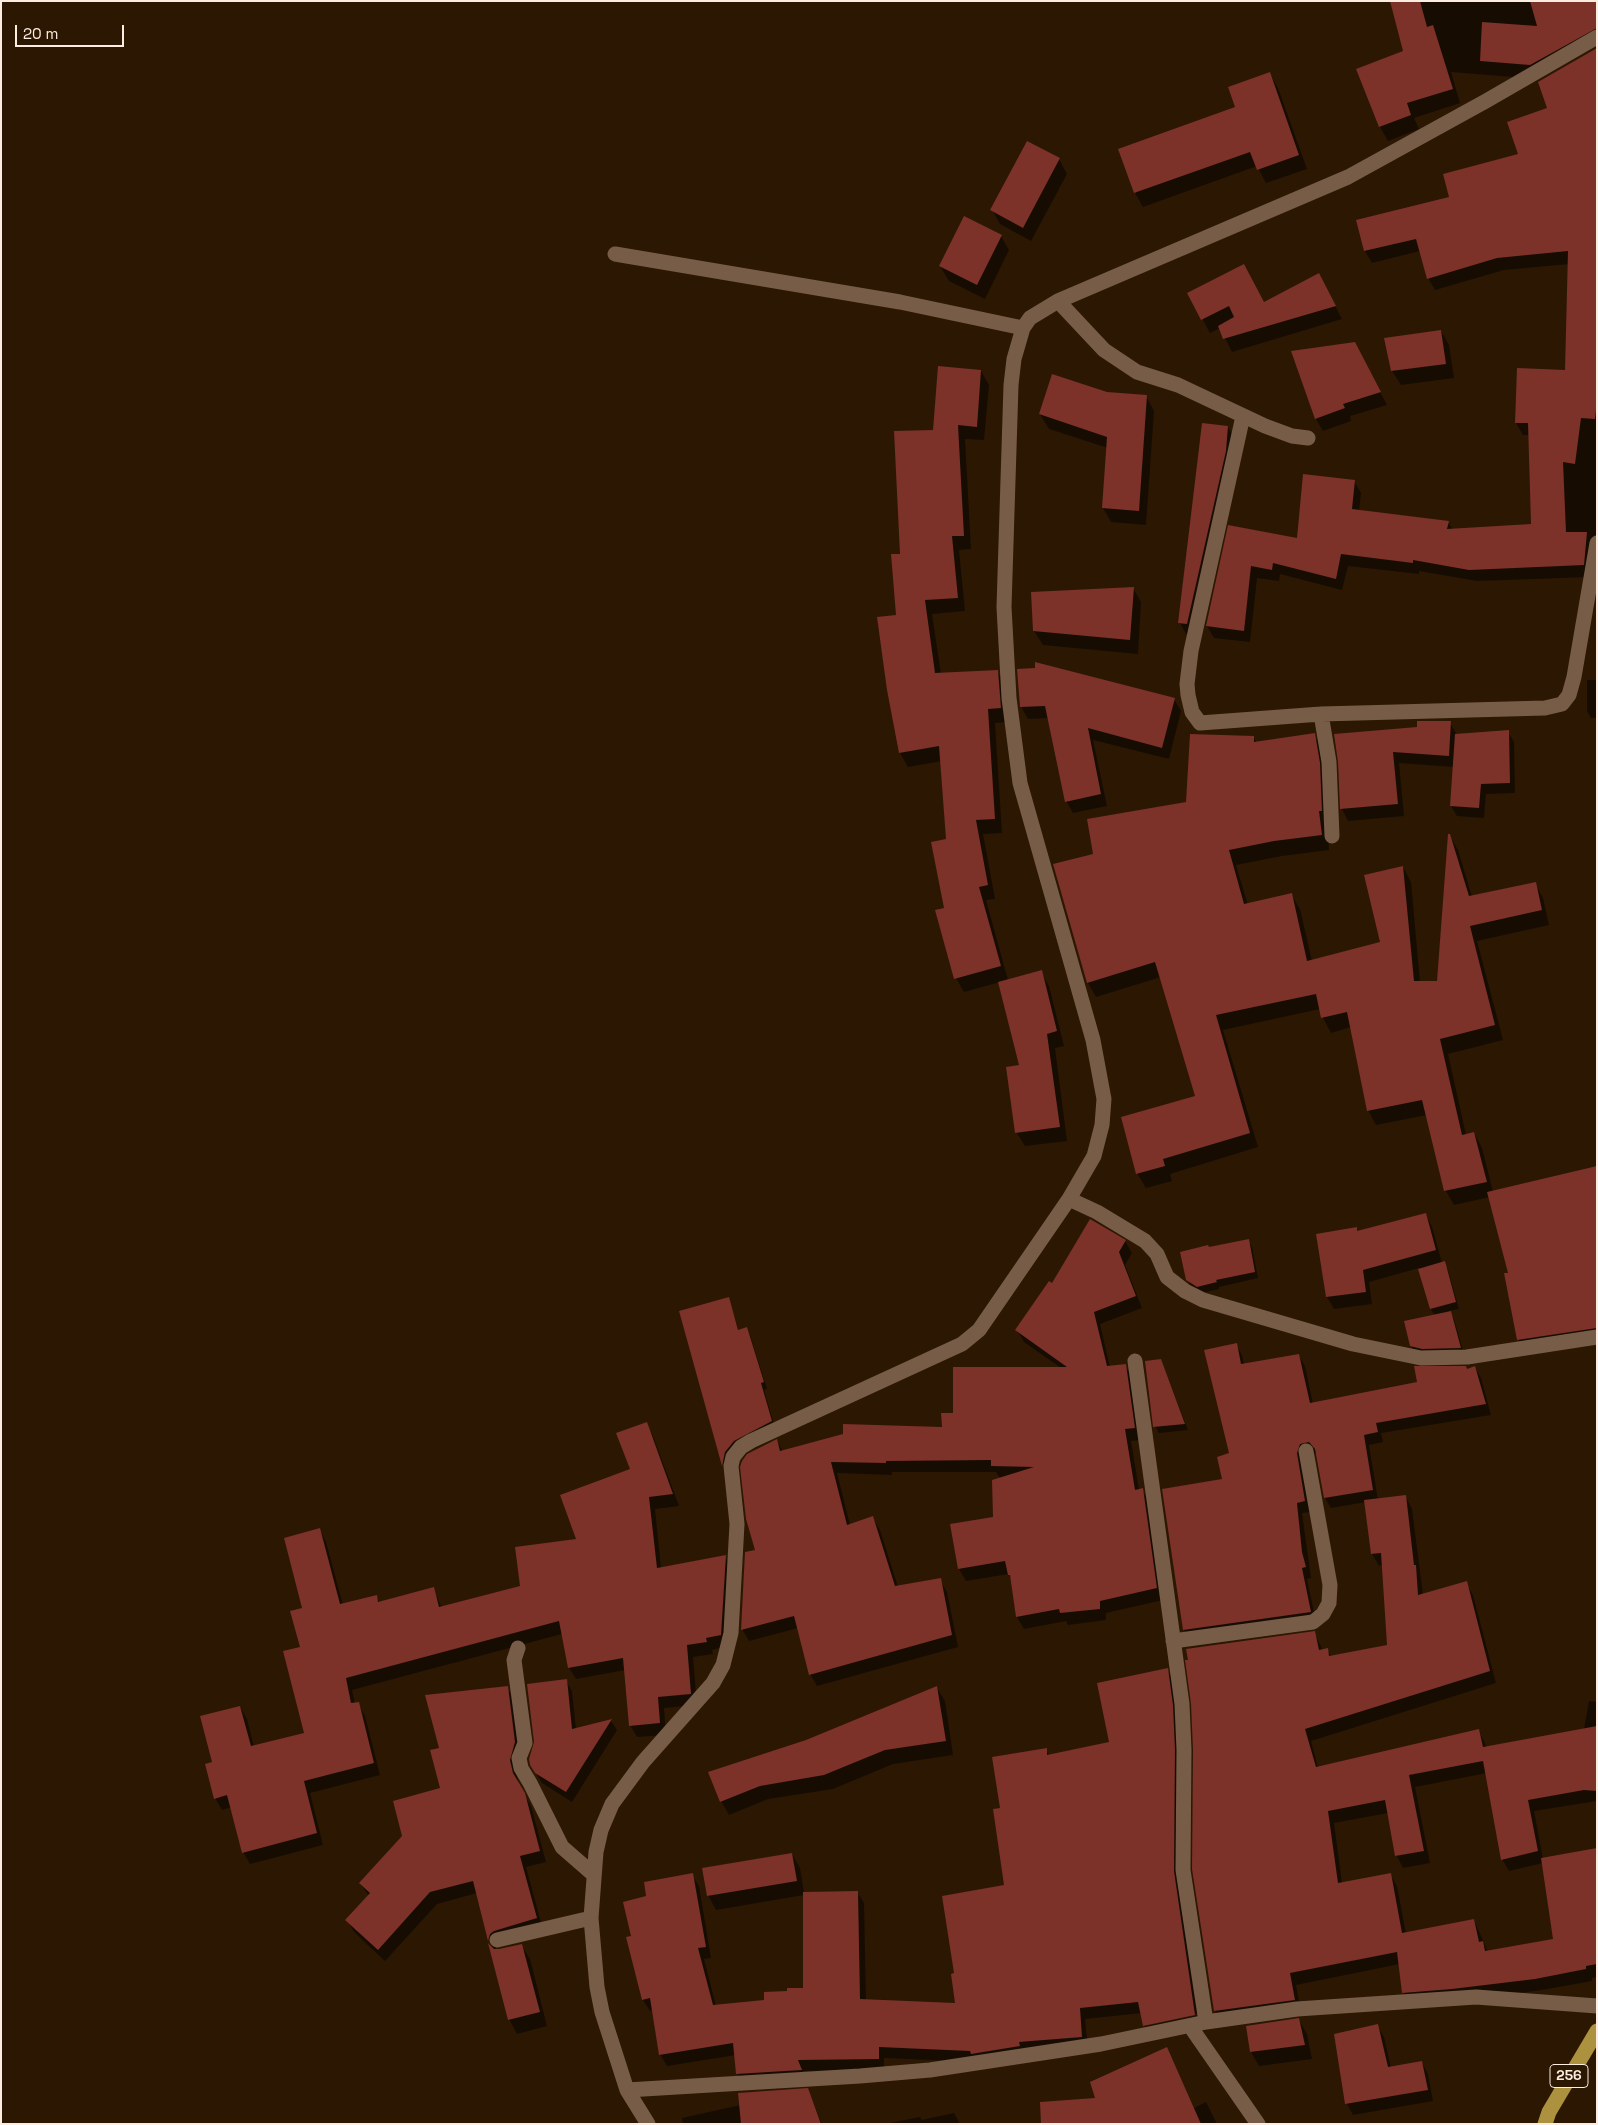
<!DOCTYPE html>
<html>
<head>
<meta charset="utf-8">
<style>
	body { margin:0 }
	#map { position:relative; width:1598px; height:2125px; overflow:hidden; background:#2c1703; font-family:"Space Grotesk",sans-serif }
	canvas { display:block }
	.frame { position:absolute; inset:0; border:2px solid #fcede0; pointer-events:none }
	.scale { position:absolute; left:15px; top:25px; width:109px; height:22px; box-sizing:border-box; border:2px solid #fcede0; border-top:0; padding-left:6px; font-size:15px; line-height:18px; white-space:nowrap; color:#fcede0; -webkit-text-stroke:4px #2c1703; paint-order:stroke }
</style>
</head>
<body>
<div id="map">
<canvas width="1598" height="2125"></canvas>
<div class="frame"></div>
<div class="scale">20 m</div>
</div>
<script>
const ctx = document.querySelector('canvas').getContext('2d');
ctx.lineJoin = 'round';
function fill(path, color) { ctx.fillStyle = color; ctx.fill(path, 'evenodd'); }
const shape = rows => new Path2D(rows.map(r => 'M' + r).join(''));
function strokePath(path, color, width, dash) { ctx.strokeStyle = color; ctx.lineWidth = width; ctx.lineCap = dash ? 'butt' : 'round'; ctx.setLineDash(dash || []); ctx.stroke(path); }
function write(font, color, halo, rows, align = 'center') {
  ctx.font = font + ' "Space Grotesk",sans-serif'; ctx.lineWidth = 4; ctx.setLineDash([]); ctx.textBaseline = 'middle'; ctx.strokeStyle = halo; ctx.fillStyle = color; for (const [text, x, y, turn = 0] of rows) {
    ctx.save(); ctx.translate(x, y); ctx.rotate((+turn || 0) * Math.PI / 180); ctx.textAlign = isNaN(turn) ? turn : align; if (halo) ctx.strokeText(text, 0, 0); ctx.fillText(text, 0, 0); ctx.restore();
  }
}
fill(shape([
	[1392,1,1597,1,1597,45,1538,79,1451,72,1460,103,1414,118,1419,129,1388,141,1380,127,1358,70,1404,52],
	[1597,49,1597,549,1590,577,1477,581,1419,571,1419,574,1348,566,1342,590,1280,574,1279,581,1257,578,1250,642,1214,638,1207,626,1229,527,1298,539,1354,481,1361,493,1359,511,1448,522,1453,530,1532,525,1530,435,1523,435,1516,423,1566,371,1569,264,1504,270,1435,290,1428,278,1420,251,1372,263,1365,251,1358,221,1451,198,1519,155,1549,109],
	[1270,74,1278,88,1307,169,1266,183,1257,166,1143,207,1135,193,1236,108],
	[1059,159,1067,174,1031,241,1000,224,992,210],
	[1001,236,1009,250,985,299,949,281,940,266],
	[1326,288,1342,319,1232,352,1220,328,1210,333,1189,294,1264,303],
	[1441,331,1449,345,1454,378,1401,385,1392,371,1385,339],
	[1361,356,1387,405,1350,416,1351,421,1323,431,1316,419],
	[981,371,989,385,984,440,965,439,971,549,959,550,965,611,932,614,941,674,997,671,1005,685,1008,722,995,723,1002,833,983,834,995,899,986,900,1008,980,1041,972,1049,986,1064,1046,1055,1048,1067,1141,1025,1146,1016,1132,1021,1066,1000,982,964,992,956,978,945,908,947,840,942,761,908,767,900,753,888,690,897,616,901,555,934,431],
	[1107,393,1146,396,1154,411,1146,525,1111,522,1103,508,1108,448,1049,429,1040,414],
	[1228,427,1234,438,1193,635,1186,634,1180,623],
	[1133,588,1141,602,1138,654,1043,645,1034,631],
	[1018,670,1174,699,1181,711,1169,759,1093,740,1107,806,1073,813,1066,801,1049,718,1028,719,1021,707],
	[1587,680,1597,680,1597,718,1591,718,1587,711],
	[1450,723,1457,735,1508,732,1514,742,1515,793,1486,794,1484,818,1457,816,1451,806,1454,767,1399,763,1404,816,1348,821,1342,809,1340,761,1418,728],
	[1314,735,1323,750,1329,850,1282,856,1236,865,1248,905,1291,894,1300,909,1312,961,1381,943,1403,867,1411,882,1420,982,1438,982,1449,835,1458,850,1472,897,1535,883,1543,898,1549,925,1477,941,1503,1040,1448,1054,1466,1135,1474,1133,1482,1148,1493,1192,1597,1167,1597,1341,1525,1352,1518,1339,1509,1274,1490,1197,1454,1205,1446,1191,1427,1115,1376,1125,1368,1110,1351,1027,1331,1033,1323,1018,1320,1009,1223,1030,1258,1147,1170,1174,1172,1181,1146,1188,1137,1173,1196,1097,1161,977,1096,997,1088,983,1095,854,1188,803,1253,737,1257,743],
	[1426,1215,1432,1227,1442,1263,1444,1263,1448,1270,1459,1309,1449,1311,1454,1319,1464,1354,1415,1353,1411,1346,1435,1316,1431,1309,1419,1268,1369,1282,1372,1304,1334,1309,1327,1297,1318,1235,1356,1229,1358,1232],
	[1248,1240,1252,1247,1258,1278,1219,1287,1219,1289,1202,1293,1192,1287,1188,1280,1209,1249],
	[1125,1241,1132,1253,1125,1265,1142,1308,1100,1324,1110,1367,1125,1365,1132,1377,1141,1440,1131,1441,1139,1490,1142,1490,1149,1502,1163,1600,1106,1613,1106,1620,1068,1625,1066,1621,1024,1629,1017,1617,1012,1581,1009,1574,966,1581,959,1569,952,1525,995,1518,1000,1478,996,1472,892,1472,892,1475,837,1473,850,1525,873,1518,880,1530,898,1587,940,1580,947,1592,958,1647,817,1686,810,1674,798,1628,749,1641,742,1629,777,1441,783,1452,943,1429,954,1414,1061,1368,1024,1342,1017,1330,1052,1285],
	[728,1298,739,1331,746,1329,750,1335,767,1389,764,1390,775,1428,738,1448,726,1471,680,1312],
	[1236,1344,1242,1355,1244,1364,1298,1355,1305,1366,1313,1404,1419,1382,1475,1368,1481,1378,1491,1415,1381,1433,1383,1442,1369,1445,1378,1500,1406,1497,1412,1509,1423,1595,1466,1583,1473,1595,1496,1683,1311,1741,1318,1768,1479,1731,1487,1748,1584,1729,1589,1701,1597,1702,1597,1801,1534,1811,1543,1859,1597,1849,1597,1977,1592,1978,1592,1981,1542,1990,1460,2001,1410,2004,1403,1992,1400,1964,1296,1985,1301,2012,1222,2023,1215,2011,1194,1869,1314,1632,1323,1651,1327,1650,1331,1656,1388,1646,1383,1565,1379,1566,1372,1554,1366,1502,1331,1508,1325,1498,1316,1454,1311,1452,1311,1512,1302,1513,1311,1578,1307,1579,1316,1622,1190,1640,1184,1630,1231,1454],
	[1487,1773,1502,1859,1509,1871,1543,1863,1554,1940,1488,1952,1474,1920,1406,1934,1397,1886,1390,1874,1342,1883,1334,1823,1388,1813,1397,1856,1403,1868,1430,1863,1415,1787],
	[1164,1368,1188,1430,1159,1433,1155,1426],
	[646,1424,653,1436,679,1506,655,1509,661,1568,725,1557,732,1568,727,1646,712,1650,713,1654,693,1657,697,1705,664,1708,666,1735,637,1737,630,1725,625,1670,576,1679,569,1668,562,1634,352,1690,355,1704,358,1704,365,1716,380,1775,310,1793,323,1845,250,1864,243,1852,232,1807,222,1810,215,1798,213,1763,240,1707,247,1719,254,1747,306,1733,301,1648,304,1609,320,1530,326,1542,343,1605,376,1596,380,1603,433,1588,442,1608,521,1587,578,1540,631,1470],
	[1167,1670,1174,1681,1199,2013,1146,2024,1146,2026,1199,2015,1201,2026,1151,2037,1144,2025,1142,2013,1085,2019,1088,2048,977,2062,884,2058,884,2070,803,2071,807,2081,744,2085,738,2074,736,2055,667,2066,660,2054,653,2010,650,2011,643,2000,633,1937,648,1897,692,1875,699,1886,711,1958,704,1959,716,2006,766,2002,805,1989,804,1895,716,1910,708,1895,792,1854,800,1868,804,1893,857,1892,864,1903,866,2001,956,2004,956,1974,1005,1886,1001,1810,1046,1750,1049,1755,1110,1743],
	[566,1681,572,1691,576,1730,611,1721,617,1730,572,1802,542,1783,531,1764],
	[507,1687,514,1699,521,1754,516,1772,519,1786,531,1806,546,1862,526,1867,543,1930,496,1945,495,1950,521,1945,530,1959,547,2026,517,2034,509,2019,494,1949,489,1941,477,1893,437,1904,385,1961,354,1932,347,1920,369,1896,360,1883,403,1837,442,1789,440,1749],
	[937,1688,945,1701,953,1755,893,1764,833,1789,768,1799,729,1815,721,1801,806,1741],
	[1299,2020,1307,2034,1312,2059,1259,2066,1251,2052,1248,2027],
	[1377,2025,1384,2037,1391,2068,1422,2063,1428,2074,1433,2101,1353,2115,1347,2104],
	[1172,2059,1194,2108,1206,2102,1217,2124,1045,2124],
	[808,2090,822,2124,683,2124,682,2118],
	[954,2113,960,2124,885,2124,920,2117,922,2120]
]), '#0007');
fill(shape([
	[1390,1,1420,1,1427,27,1433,25,1453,89,1407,103,1411,115,1379,127,1356,69,1403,51],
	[1530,1,1597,1,1597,28,1530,65,1480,61,1482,22,1537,26],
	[1597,48,1597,401,1595,419,1581,418,1575,464,1563,462,1566,532,1587,532,1584,565,1469,570,1413,560,1413,563,1341,554,1336,579,1273,563,1272,570,1251,566,1244,631,1206,626,1228,525,1297,538,1303,474,1355,480,1352,509,1449,521,1447,529,1531,524,1528,423,1515,423,1517,368,1565,370,1568,251,1497,258,1427,279,1416,239,1364,251,1356,220,1449,197,1443,174,1518,154,1507,122,1547,108,1538,82],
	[1270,72,1299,155,1257,170,1250,152,1134,193,1118,149,1235,107,1228,87],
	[1027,141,1060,158,1023,228,990,210],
	[964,216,1002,235,977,285,939,266],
	[1244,264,1264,302,1319,273,1336,306,1223,339,1218,326,1234,317,1229,306,1201,320,1187,293],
	[1441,330,1446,364,1391,371,1384,338],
	[1355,342,1381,392,1343,404,1345,408,1315,419,1291,351],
	[938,366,981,370,977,427,958,425,964,536,952,536,958,598,925,600,935,673,998,670,1001,708,988,709,995,819,976,820,988,885,979,887,1001,966,954,979,935,910,944,908,931,842,946,839,939,746,899,753,887,690,877,617,896,615,891,554,900,554,894,431,933,430],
	[1052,374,1107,392,1147,395,1139,511,1102,508,1107,437,1039,414],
	[1202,423,1228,426,1226,451,1187,624,1178,623],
	[1134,587,1130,640,1033,631,1031,592],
	[1035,662,1175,698,1162,748,1088,728,1101,794,1065,802,1045,706,1020,707,1017,669,1035,668],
	[1417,721,1451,721,1449,756,1393,752,1398,804,1340,809,1338,762,1334,734,1417,727],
	[1509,730,1510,783,1481,784,1479,808,1450,806,1455,734],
	[1315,733,1320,763,1322,811,1319,811,1322,835,1274,841,1229,850,1244,904,1292,893,1307,961,1380,942,1364,875,1403,866,1414,981,1437,981,1448,834,1450,834,1469,896,1536,882,1542,910,1470,926,1495,1025,1440,1039,1462,1135,1474,1132,1487,1182,1444,1191,1422,1100,1367,1111,1347,1012,1321,1018,1316,994,1216,1015,1250,1133,1163,1159,1165,1166,1136,1174,1121,1117,1195,1096,1155,962,1087,983,1053,864,1093,854,1087,819,1186,802,1190,734,1254,736,1254,742],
	[1042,970,1057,1031,1047,1034,1060,1127,1015,1133,1006,1067,1019,1065,998,982],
	[1597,1166,1597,1328,1517,1340,1504,1273,1508,1273,1487,1192],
	[1426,1213,1436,1250,1363,1270,1366,1292,1326,1297,1316,1234,1357,1227,1357,1231],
	[1090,1219,1126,1240,1119,1252,1136,1296,1094,1312,1107,1366,1126,1364,1135,1428,1125,1429,1135,1490,1143,1488,1157,1588,1100,1601,1100,1609,1060,1613,1059,1609,1016,1617,1010,1575,1008,1575,1005,1561,958,1569,950,1524,993,1517,992,1480,1034,1467,991,1466,991,1460,886,1461,886,1463,831,1462,847,1525,873,1516,895,1586,941,1578,952,1635,809,1675,794,1616,741,1630,745,1552,755,1550,746,1519,740,1467,742,1461,747,1454,777,1439,780,1451,843,1434,843,1424,942,1427,941,1413,953,1413,953,1367,1067,1367,1015,1330,1049,1281,1052,1283],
	[1249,1239,1255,1272,1216,1280,1217,1282,1197,1287,1186,1280,1180,1252,1208,1245,1209,1247],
	[1445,1261,1456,1302,1430,1309,1418,1269],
	[729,1297,738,1330,747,1327,764,1382,761,1383,772,1421,734,1441,725,1452,722,1466,679,1311],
	[1451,1311,1461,1348,1422,1349,1410,1346,1404,1321],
	[1237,1343,1241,1364,1299,1354,1310,1403,1417,1382,1414,1366,1466,1366,1467,1369,1475,1366,1486,1404,1376,1423,1378,1432,1364,1435,1373,1490,1324,1498,1315,1449,1309,1442,1300,1444,1297,1453,1305,1501,1297,1503,1302,1552,1306,1567,1302,1568,1311,1612,1183,1630,1162,1489,1222,1479,1217,1457,1229,1453,1204,1350],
	[1161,1359,1185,1424,1153,1427,1145,1361],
	[647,1422,673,1494,649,1497,657,1568,726,1555,721,1635,706,1638,707,1642,687,1645,691,1694,658,1697,660,1723,629,1726,623,1658,568,1668,559,1621,346,1678,351,1703,359,1702,374,1763,304,1781,317,1833,242,1853,227,1795,214,1799,205,1764,212,1762,200,1716,240,1706,251,1746,304,1733,283,1651,300,1647,290,1611,302,1608,284,1538,320,1528,340,1604,377,1595,378,1602,434,1587,439,1607,520,1586,515,1547,576,1539,560,1495,630,1469,616,1433],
	[1406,1495,1414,1565,1416,1565,1418,1595,1467,1581,1490,1671,1305,1729,1316,1767,1479,1729,1483,1747,1597,1726,1597,1791,1584,1790,1528,1800,1538,1851,1501,1860,1483,1761,1409,1775,1424,1851,1395,1856,1385,1800,1328,1811,1338,1883,1391,1873,1402,1933,1474,1919,1479,1942,1483,1941,1485,1951,1553,1939,1541,1858,1597,1848,1597,1964,1586,1966,1586,1969,1535,1979,1452,1989,1402,1993,1397,1952,1290,1973,1295,2000,1214,2011,1192,1869,1193,1750,1191,1704,1185,1660,1188,1660,1186,1649,1315,1631,1319,1650,1328,1648,1329,1656,1387,1645,1381,1553,1371,1554,1364,1500],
	[1168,1668,1173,1705,1175,1750,1174,1871,1195,2015,1143,2026,1138,2002,1080,2008,1082,2037,1019,2042,1020,2046,971,2054,970,2051,879,2047,879,2059,798,2060,802,2070,736,2074,733,2043,659,2055,650,1998,642,2000,626,1937,631,1936,623,1902,646,1896,644,1882,693,1873,706,1947,698,1948,713,2005,764,2000,764,1992,787,1991,787,1988,803,1988,803,1892,858,1891,860,1999,955,2003,951,1974,954,1973,942,1896,1004,1885,993,1809,1000,1808,992,1757,1047,1748,1047,1755,1109,1742,1097,1683],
	[567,1679,572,1729,612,1719,566,1792,535,1773,530,1765,529,1759,534,1742,527,1684],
	[508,1686,515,1742,510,1760,513,1773,525,1793,540,1851,520,1856,537,1918,494,1931,490,1934,488,1941,473,1881,430,1892,378,1950,345,1920,370,1893,359,1883,402,1836,393,1801,440,1788,430,1750,439,1748,425,1695],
	[937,1686,946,1741,885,1750,824,1775,760,1786,720,1802,708,1772,806,1740],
	[792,1853,797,1881,707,1896,702,1868],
	[488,1943,494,1949,499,1949,522,1944,540,2012,508,2020],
	[1299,2018,1305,2045,1250,2052,1246,2026],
	[1378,2024,1388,2067,1422,2061,1428,2090,1345,2104,1334,2034],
	[1167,2047,1201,2124,1041,2124,1040,2102,1095,2098,1090,2082],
	[808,2088,821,2124,741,2124,738,2093]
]), '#7c3129');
strokePath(shape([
	[615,254,900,302,1023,328],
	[1058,301,1104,350,1137,372,1178,385,1265,426,1292,436,1308,438],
	[1243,416,1191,651,1187,684,1188,695,1192,712,1200,723,1321,714,1545,708,1562,704,1569,695,1574,677,1597,543],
	[1321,714,1329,762,1332,836],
	[1069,1199,1097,1212,1145,1241,1157,1254,1167,1277,1185,1291,1203,1300,1353,1344,1421,1358,1467,1357,1597,1337],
	[1135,1361,1182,1704,1184,1750,1183,1870,1206,2022,1297,2009,1476,1997,1597,2006],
	[1173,1641,1313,1622,1323,1614,1329,1603,1330,1585,1306,1451],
	[518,1648,514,1660,525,1743,519,1758,521,1768,530,1783,562,1847,593,1874],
	[497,1940,591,1918],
	[1190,2026,1258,2124],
	[627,2090,860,2076,930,2070,1101,2044,1206,2022],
	[648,2124,627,2090,602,2012,597,1987,591,1918,596,1852,601,1830,612,1804,643,1762,713,1683,723,1665,731,1633,737,1524,731,1466,733,1457,741,1447,751,1441,962,1344,979,1330,1069,1199,1094,1156,1102,1125,1104,1099,1093,1040,1020,783,1009,698,1004,607,1011,385,1014,359,1023,328,1030,318,1058,301,1348,177,1486,101,1597,37]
]), '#775d47', 15);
strokePath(shape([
	[1545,2124,1549,2112,1597,2031]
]), '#ac923f', 15);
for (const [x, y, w] of [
	[1569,2076,38]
]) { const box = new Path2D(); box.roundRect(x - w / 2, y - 11.5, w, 23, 4); ctx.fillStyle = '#2c1703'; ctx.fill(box); strokePath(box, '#fcede0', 1); }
write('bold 14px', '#fcede0', null, [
	["256",1569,2076]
]);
</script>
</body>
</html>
